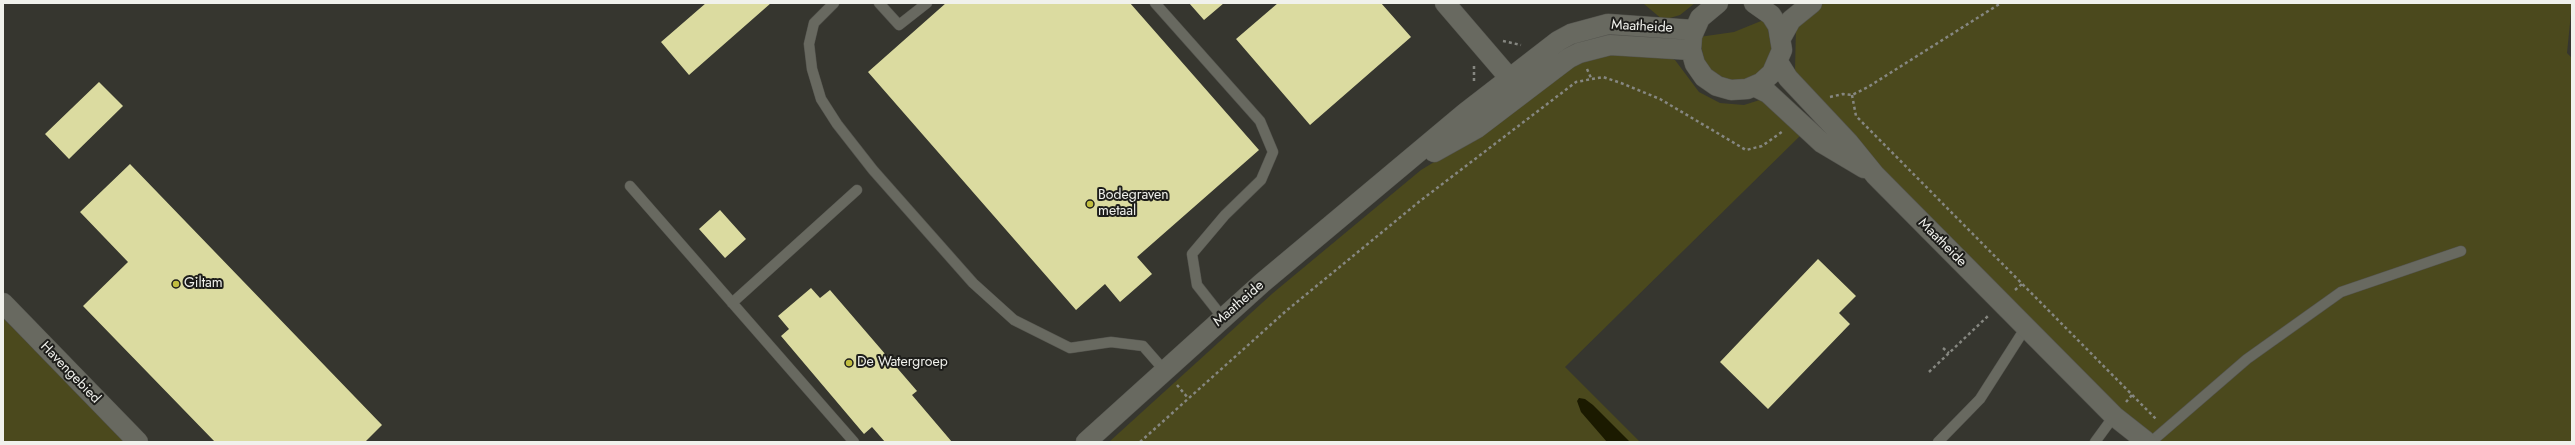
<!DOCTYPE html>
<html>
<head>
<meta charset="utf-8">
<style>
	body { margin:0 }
	#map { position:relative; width:2575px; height:445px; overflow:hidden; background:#36362f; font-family:Jost,sans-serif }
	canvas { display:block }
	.frame { position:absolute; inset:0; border:4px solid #f0f1ec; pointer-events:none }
</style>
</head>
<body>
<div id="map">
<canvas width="2575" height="445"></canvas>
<div class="frame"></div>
</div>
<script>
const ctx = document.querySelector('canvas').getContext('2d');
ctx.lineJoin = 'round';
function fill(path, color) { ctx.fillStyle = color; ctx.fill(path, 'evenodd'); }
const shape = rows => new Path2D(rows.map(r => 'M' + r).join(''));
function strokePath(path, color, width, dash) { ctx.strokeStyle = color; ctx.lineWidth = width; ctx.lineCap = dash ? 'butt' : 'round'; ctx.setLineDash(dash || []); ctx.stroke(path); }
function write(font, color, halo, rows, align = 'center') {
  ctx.font = font + ' Jost,sans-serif'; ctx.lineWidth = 4; ctx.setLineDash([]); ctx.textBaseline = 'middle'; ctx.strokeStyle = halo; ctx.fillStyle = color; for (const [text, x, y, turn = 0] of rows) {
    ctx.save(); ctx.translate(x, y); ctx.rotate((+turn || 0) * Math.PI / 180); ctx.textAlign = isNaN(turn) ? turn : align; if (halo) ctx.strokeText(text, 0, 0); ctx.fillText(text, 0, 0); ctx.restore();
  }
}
fill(shape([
	[1695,3,1680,15,1663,20,1644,4],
	[1824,3,2572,3,2567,53,2572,58,2572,442,2154,442,1831,119,1804,89,1795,70,1796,27],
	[1766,19,1773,55,1760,73,1744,80,1728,80,1712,71,1705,63,1699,37,1734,32],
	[1611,50,1661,55,1675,60,1699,92,1720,103,1744,105,1766,98,1802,134,1565,367,1640,442,1109,442,1273,293,1421,170,1482,133,1577,59],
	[3,318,125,442,3,442]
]), '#4b491d');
fill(shape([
	[1579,398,1585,399,1593,405,1630,442,1607,442,1581,412,1577,401]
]), '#1b1a00');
fill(shape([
	[706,3,771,3,689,75,661,42],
	[946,3,1130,3,1259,150,1137,257,1152,274,1120,302,1105,284,1076,310,868,72],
	[1189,3,1224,3,1204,20],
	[1278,3,1381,3,1411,37,1310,125,1236,39],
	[99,82,123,106,69,159,45,134],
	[130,164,382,425,365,442,215,442,83,306,128,262,80,212],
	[720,210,746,239,725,258,699,229],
	[1818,259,1856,296,1839,313,1850,324,1768,409,1720,362],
	[811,288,820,298,830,290,917,391,912,395,952,442,885,442,872,427,864,434,781,336,789,329,778,316]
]), '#dbdba0');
const service = shape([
	[834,3,814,23,809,44,812,69,821,99,837,124,873,170,973,283,1014,320,1070,348,1111,342,1143,346,1164,370],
	[879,3,899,25,927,3],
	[1155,3,1260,121,1273,152,1261,180,1225,215,1192,254,1197,285,1223,318],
	[630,186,854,442],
	[732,303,857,190],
	[1938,442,1980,399,2026,327],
	[2095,442,2114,416],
	[2151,442,2247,359,2341,292,2461,251]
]);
const minor = shape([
	[1445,3,1518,88],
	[1718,3,1700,18,1692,36,1691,50,1695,64,1704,77,1717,86,1731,90,1747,89,1761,83,1772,73,1782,50,1778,26,1771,15,1754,3],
	[1781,38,1791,20,1812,3],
	[1778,62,1788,78,1849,143,1875,175,2114,416,2147,442],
	[1754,86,1768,93,1822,143,1864,168],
	[1434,152,1477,128,1569,58,1579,53,1610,45,1691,50],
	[3,303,138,442],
	[1086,442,1262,283,1465,113,1558,41,1571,34,1608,24,1693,30]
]);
strokePath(service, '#54544e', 11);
strokePath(minor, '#54544e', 21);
strokePath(shape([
	[1503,41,1521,45],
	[1474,66,1474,81],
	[1587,69,1591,78],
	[1852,95,1856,116,2157,420],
	[1830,97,1843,94,1852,95,1868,87,2001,3],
	[2015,290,2022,284],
	[1943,348,1949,353],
	[1929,372,1988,316],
	[1177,385,1188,398],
	[2126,402,2132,395],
	[1140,442,1286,311,1420,201,1576,82,1603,77,1621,83,1660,99,1746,150,1762,146,1783,131]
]), '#868781', 2.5, [3, 3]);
strokePath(service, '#686960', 10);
strokePath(minor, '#686960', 20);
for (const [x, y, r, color] of [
	[1090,204,4,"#c1bd40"],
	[176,284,4,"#c1bd40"],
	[849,363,4,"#c1bd40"]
]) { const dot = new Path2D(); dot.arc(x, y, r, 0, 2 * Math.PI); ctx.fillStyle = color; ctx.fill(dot); strokePath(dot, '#1d1d1a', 1.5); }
write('14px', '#f0f1ec', '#1d1d1a', [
	["Maatheide",1642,27,3],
	["Maatheide",1942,243,45],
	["Maatheide",1239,304,-41],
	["Havengebied",70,373,46]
]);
write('14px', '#f0f1ec', '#1d1d1a', [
	["Bodegraven",1098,196],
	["metaal",1098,212],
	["Giltam",184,284],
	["De Watergroep",857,363]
], 'left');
</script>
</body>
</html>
